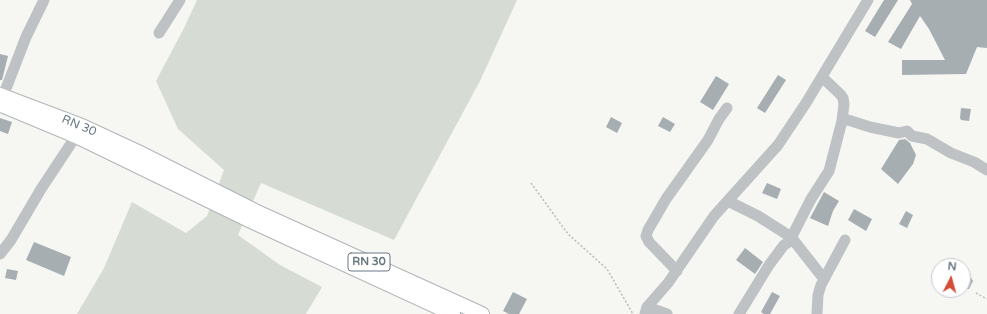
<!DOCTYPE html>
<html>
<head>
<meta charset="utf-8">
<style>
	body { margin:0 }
	#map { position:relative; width:987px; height:314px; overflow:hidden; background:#f6f6f3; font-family:"Varela Round",sans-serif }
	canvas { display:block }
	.north { position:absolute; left:931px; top:258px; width:40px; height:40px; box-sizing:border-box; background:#fff; border:1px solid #c3c9cd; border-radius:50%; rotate:6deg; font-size:11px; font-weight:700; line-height:16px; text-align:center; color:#687982 }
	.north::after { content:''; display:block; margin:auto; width:14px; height:18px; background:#d34c36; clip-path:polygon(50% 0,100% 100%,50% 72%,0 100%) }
</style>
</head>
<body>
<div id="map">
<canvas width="987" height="314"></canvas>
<div class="north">N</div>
</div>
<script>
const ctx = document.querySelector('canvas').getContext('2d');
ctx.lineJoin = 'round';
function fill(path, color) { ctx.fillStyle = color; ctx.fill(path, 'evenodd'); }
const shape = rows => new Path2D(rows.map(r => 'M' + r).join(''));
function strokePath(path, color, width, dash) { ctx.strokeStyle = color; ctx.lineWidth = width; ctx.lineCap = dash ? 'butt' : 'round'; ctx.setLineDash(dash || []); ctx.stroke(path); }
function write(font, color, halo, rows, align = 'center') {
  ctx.font = font + ' "Varela Round",sans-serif'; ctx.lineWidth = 4; ctx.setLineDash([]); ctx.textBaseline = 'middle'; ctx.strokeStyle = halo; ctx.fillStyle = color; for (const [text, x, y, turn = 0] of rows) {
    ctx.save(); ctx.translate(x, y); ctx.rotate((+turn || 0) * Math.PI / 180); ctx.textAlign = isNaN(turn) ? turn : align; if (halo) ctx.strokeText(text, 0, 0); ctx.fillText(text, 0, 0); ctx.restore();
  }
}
fill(shape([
	[197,0,517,0,480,81,394,240,261,183,238,235,280,265,322,287,306,314,77,314,104,268,132,202,186,233,207,216,224,170,178,129,156,81,184,28]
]), '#d6dbd3');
fill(shape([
	[884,0,898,0,875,37,865,31],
	[910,0,987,0,987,48,977,47,966,74,902,75,902,60,945,60,929,29,920,16,901,49,888,42,912,4],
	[0,54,8,56,2,80,0,80],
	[778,75,786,80,765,113,757,108],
	[716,76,729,84,713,110,700,102],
	[961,108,971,109,969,121,961,120,960,118],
	[611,117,622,123,617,133,606,127],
	[663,117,675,124,670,132,658,126],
	[0,118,12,122,8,134,0,131],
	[905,139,910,143,916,155,913,164,898,184,881,169,899,140],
	[767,183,781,189,777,199,762,193],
	[824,192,839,201,833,211,828,226,810,218],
	[854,209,872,219,866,231,848,220],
	[906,211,913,215,907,228,899,224],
	[34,242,71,257,64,276,26,260],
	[745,248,763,262,755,274,736,260],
	[963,265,973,281,969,289,963,289],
	[7,269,18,271,16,280,5,278],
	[513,292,527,299,519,314,509,314,503,311],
	[772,292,780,296,770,314,764,314,761,312]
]), '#a6aeb2');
const major = shape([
	[0,95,82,126,138,152,255,211,482,314],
	[4,106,76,136,251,221,453,314]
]);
strokePath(major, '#afb5b8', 16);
strokePath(shape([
	[531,183,568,234,607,269,633,314],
	[976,293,987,299]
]), '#b8bbbd', 1.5, [2, 2]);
strokePath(shape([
	[159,33,180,0],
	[0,104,26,37,44,0],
	[842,121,848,120,870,127,899,133,907,131,912,136,927,139,951,153,974,162,987,170],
	[728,201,758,216,791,237,824,279],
	[0,254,11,240,41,189,76,136],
	[677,271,649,242,646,236,648,230,666,199,708,140,719,119,727,108],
	[647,307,667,314],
	[645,314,647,307,668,283,714,216,778,145,806,103,868,0],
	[739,314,769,265,784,245,789,242,811,199,829,171,842,121,844,104,843,98,840,94,822,77],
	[817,314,818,295,821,285,845,240]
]), '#bec2c5', 11);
strokePath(major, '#fff', 14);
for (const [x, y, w] of [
	[369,262,42]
]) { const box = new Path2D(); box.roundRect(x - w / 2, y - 9, w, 18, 3); ctx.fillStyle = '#fff'; ctx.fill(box); strokePath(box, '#687982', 1); }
write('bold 11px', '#687982', null, [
	["RN 30",369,262]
]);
write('12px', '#687982', '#fff', [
	["RN 30",79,126,23]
]);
</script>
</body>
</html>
